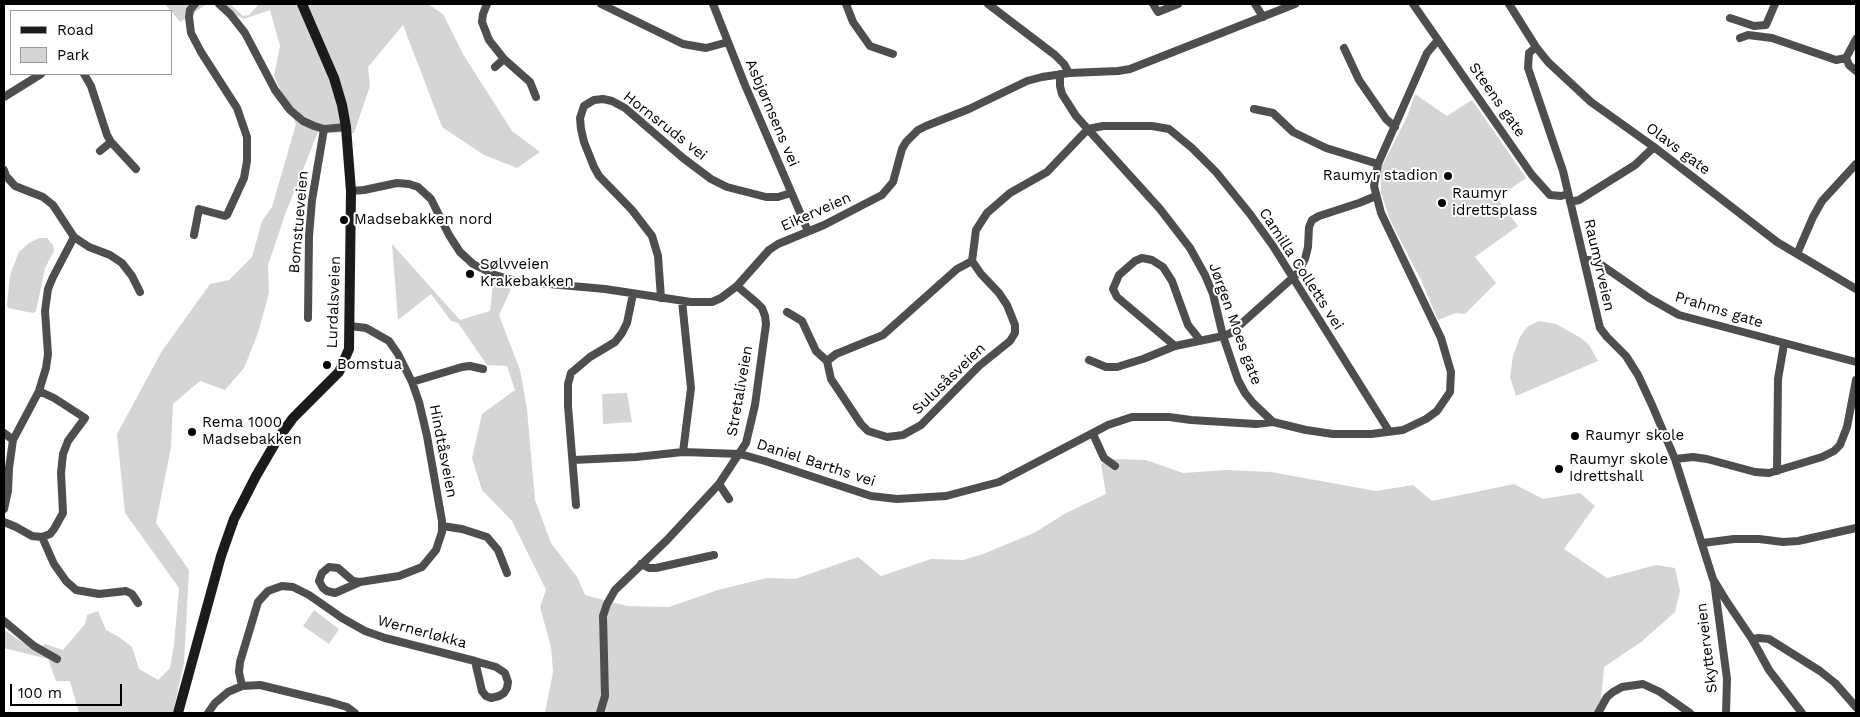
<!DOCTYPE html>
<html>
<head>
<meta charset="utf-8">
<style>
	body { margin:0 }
	#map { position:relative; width:1860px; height:717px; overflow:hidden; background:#fff; font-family:"Work Sans",sans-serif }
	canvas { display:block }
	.frame { position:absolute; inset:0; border:5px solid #000; pointer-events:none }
	.legend { position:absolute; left:10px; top:10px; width:162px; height:65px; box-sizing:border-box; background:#fff; border:1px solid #999; margin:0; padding:6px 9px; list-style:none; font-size:15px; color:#000 }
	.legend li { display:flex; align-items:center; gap:10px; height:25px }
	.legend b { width:25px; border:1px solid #999 }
	.scale { position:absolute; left:10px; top:684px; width:112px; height:22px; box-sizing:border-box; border:2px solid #000; border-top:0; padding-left:6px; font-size:15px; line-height:18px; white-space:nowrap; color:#000; -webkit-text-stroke:4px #fff; paint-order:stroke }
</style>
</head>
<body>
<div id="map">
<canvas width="1860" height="717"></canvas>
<div class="frame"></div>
<ul class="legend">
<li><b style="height:6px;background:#1b1b1b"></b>Road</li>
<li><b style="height:14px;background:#d5d5d5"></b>Park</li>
</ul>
<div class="scale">100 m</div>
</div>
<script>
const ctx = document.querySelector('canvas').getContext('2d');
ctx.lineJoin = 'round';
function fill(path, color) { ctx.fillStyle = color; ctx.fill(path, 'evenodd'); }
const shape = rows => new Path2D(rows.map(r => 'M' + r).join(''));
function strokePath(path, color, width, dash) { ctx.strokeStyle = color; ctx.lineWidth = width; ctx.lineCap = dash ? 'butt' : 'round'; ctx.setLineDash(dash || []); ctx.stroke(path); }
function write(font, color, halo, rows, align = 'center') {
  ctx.font = font + ' "Work Sans",sans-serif'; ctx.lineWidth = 4; ctx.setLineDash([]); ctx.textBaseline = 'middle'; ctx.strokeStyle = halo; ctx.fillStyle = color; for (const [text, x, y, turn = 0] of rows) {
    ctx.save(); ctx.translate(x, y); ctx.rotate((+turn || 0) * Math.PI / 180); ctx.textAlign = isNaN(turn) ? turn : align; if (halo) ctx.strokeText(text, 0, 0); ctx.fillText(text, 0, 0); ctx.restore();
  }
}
fill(shape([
	[165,4,207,4,180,22],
	[215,4,230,4,243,16,249,15,259,4,428,4,443,14,463,54,512,131,540,152,517,168,484,155,442,127,403,25,368,67,370,86,354,133,318,132,286,212,268,265,269,293,258,333,244,368,225,390,200,381,173,404,171,447,156,523,189,570,184,663,173,713,79,713,70,681,56,681,48,659,4,648,4,630,37,652,45,644,63,650,85,624,87,615,98,611,106,630,119,637,132,647,139,669,158,680,170,668,174,645,179,588,125,513,117,434,162,351,210,284,229,280,252,257,262,221,272,207,296,124,274,76,280,46,270,10,244,19],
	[1415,94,1447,116,1472,100,1526,178,1497,198,1518,226,1475,257,1496,283,1465,314,1456,313,1438,320,1421,280,1391,222,1381,193,1381,168,1407,117],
	[39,238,47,238,53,245,54,251,45,268,36,311,33,313,8,308,7,305,10,275,19,252,29,243],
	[392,244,460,320,490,311,493,283,511,289,499,315,520,370,527,409,535,500,551,543,577,577,585,595,627,606,669,607,718,590,767,578,795,579,858,557,881,576,931,559,963,560,983,554,1034,533,1066,513,1106,494,1101,464,1112,459,1146,460,1183,473,1227,470,1271,472,1376,491,1413,485,1432,501,1514,484,1543,499,1580,493,1595,506,1564,549,1607,578,1656,565,1675,568,1680,591,1675,612,1641,642,1604,667,1600,710,1595,713,545,713,553,672,551,647,540,607,546,590,512,521,482,490,472,458,482,414,515,390,507,366,487,365,458,323,451,321,431,294,398,320],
	[1539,321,1556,324,1581,338,1589,345,1598,361,1516,396,1510,377,1513,356,1520,337,1527,327],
	[627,393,632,422,603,424,602,394],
	[314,610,339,629,329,644,303,626]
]), '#d5d5d5');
strokePath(shape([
	[219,4,230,14,245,33,275,90,290,110,303,121,314,126,324,129,346,127],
	[487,4,483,14,482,22,489,40,504,59,530,82,536,97],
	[601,4,683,44,706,48,728,42],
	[713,4,745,85,808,231],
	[846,4,853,22,870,46,893,54],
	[988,4,1055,55,1064,64,1069,73],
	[1153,4,1158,12,1178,4],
	[1255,4,1263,17],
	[1413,4,1532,175,1550,195,1561,196,1568,194],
	[1509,4,1536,47,1548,62,1591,102,1654,147,1777,242,1856,289],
	[1730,18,1754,26,1766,25,1775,4],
	[1740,38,1748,35,1772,38,1836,60,1846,58],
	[1856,39,1846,58,1849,65,1856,71],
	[1536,47,1529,53,1528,68,1563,171,1600,328,1607,337,1626,356,1638,375,1652,405,1675,459,1713,579,1727,602,1752,639,1769,670,1802,713],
	[1344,48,1359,80,1386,119,1395,127],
	[495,67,504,59],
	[84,74,91,86,107,135,111,142,136,169],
	[1060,74,1060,86,1062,94,1076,116,1160,209,1190,248,1205,275,1213,294,1223,336,1238,380,1245,393,1253,403,1273,422,1306,430,1333,434,1371,434,1403,430,1426,419,1437,411,1450,392,1451,372,1441,338,1381,213,1374,186,1378,164,1427,53,1438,40],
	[4,97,41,74],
	[1254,109,1273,113,1293,132,1326,148,1378,164],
	[100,151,111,142],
	[4,170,6,176,15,186,43,197,53,205,74,237,89,247,110,255,122,263,132,276,140,292],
	[351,191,364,190,397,183,409,184,418,187,431,199,449,235,460,252,473,264,495,275,516,281,605,289,691,302,712,302,721,298,737,286,769,250,778,244,824,225,882,195,893,182,902,149,906,142,918,130,926,126,969,109,1027,81,1042,77,1069,73,1118,71,1130,69,1295,4],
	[1570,202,1579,200,1635,165,1654,147],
	[194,235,199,209,225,216,227,215,244,178,247,161,247,137,237,108,201,52,191,33,189,17,190,10,195,4],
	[1797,254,1813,217,1822,201,1856,164],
	[1585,260,1592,260,1600,264,1649,298,1679,315,1856,362],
	[972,261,976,230,987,213,1010,193,1047,172,1088,129,1103,126,1152,126,1169,129,1192,148,1216,172,1250,214,1273,246,1389,431],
	[661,298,658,256,652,236,632,210,599,176,594,167,584,142,581,129,580,118,584,106,594,100,603,99,612,101,625,108,683,158,711,179,727,187,766,197,778,197,791,193],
	[682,301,691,388,683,452],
	[787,312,802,321,816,351,827,361,831,379,861,424,868,431,887,437,903,435,921,425,979,366,1010,341,1015,333,1015,325,1007,305,999,293,981,274,972,261],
	[308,318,309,236,312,200,324,129],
	[350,326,366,328,389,341,398,354,412,382,419,402,427,436,442,521,442,532,436,550,422,567,399,576,360,582,353,581,338,568,329,567,322,573,319,581,323,588,327,591,335,593,360,582],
	[1175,346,1117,297,1113,289,1119,275,1135,261,1142,258,1152,260,1163,267,1172,281,1188,325,1200,340],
	[1089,360,1106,367,1117,367,1143,359,1175,346,1223,336,1231,333,1298,273,1305,259,1308,247,1309,227,1312,220,1319,216,1359,203,1376,196],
	[827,361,836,354,883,335,957,269,972,261],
	[412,382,462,367,470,366,483,369],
	[4,433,13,440],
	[1093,434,1104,458,1115,466],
	[1675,459,1693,457,1707,459,1755,472,1769,473,1822,457,1834,451,1840,445,1847,427,1856,380],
	[574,460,636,457,683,452,740,454,765,461,871,496,897,499,946,496,999,482,1108,425,1132,417,1169,417,1191,420,1256,424,1273,422],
	[1777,471,1778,379,1784,344],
	[719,484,729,499],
	[576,505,568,406,568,384,571,373,590,357,615,342,622,333,627,323,633,294],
	[4,509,8,491,9,468,13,440,39,391,46,368,48,354,45,311,48,289,53,277,74,237],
	[4,522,16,527,32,536,42,537,50,534,54,529,63,513,61,473,63,454,68,441,85,418,54,398,39,391],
	[442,526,462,529,487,537,498,550,507,573],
	[42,537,54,564,66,581,76,590,99,594,126,591,132,594,138,603],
	[1703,543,1734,539,1759,539,1783,542,1798,541,1856,528],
	[641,564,649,568,656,568,714,555],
	[1714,581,1727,679,1726,713],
	[4,621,34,646,57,659],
	[1752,639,1759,638,1769,639,1820,671,1835,683,1856,707],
	[242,686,239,672,240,662,258,602,268,591,282,586,293,587,309,595,342,618,365,631,385,638,475,661,482,691,486,696,491,698,499,696,504,693,507,688,508,682,505,673,496,667,475,661],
	[208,713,215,703,228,692,242,686,260,685,330,702,347,707,355,713],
	[600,713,605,696,603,616,607,604,615,590,667,540,719,484,746,443,755,405,766,324,765,316,762,308,757,303,737,286],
	[1598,713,1607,697,1613,692,1622,687,1643,684,1660,692,1690,713]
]), '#4e4e4e', 8);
strokePath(shape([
	[178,713,221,556,234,519,256,476,277,440,293,418,339,372,349,349,351,191,346,127,342,105,334,78,302,4]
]), '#1b1b1b', 10);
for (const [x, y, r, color] of [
	[1448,176,5,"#000"],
	[1442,203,5,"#000"],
	[344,220,5,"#000"],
	[470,274,5,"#000"],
	[327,365,5,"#000"],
	[192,432,5,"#000"],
	[1575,436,5,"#000"],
	[1559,469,5,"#000"]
]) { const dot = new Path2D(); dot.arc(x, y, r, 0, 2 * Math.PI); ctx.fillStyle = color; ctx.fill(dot); strokePath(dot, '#fff', 2); }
write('15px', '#000', '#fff', [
	["Steens gate",1497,100,55],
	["Asbjørnsens vei",772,113,67],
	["Hornsruds vei",665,126,38],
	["Olavs gate",1678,149,37],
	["Eikerveien",816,212,-24],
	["Bomstueveien",299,222,-85],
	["Raumyrveien",1599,265,77],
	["Camilla Colletts vei",1301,269,57],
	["Lurdalsveien",334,302,-88],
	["Prahms gate",1719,310,17],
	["Jørgen Moes gate",1235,324,70],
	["Sulusåsveien",949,379,-44],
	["Stretaliveien",740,391,-80],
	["Hindtåsveien",443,451,79],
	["Daniel Barths vei",816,463,18],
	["Wernerløkka",422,632,15],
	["Skytterveien",1707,648,-97]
]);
write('15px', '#000', '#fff', [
	["Raumyr stadion",1438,176,"right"],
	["Raumyr",1452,194],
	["idrettsplass",1452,211],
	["Madsebakken nord",354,220],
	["Sølvveien",480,265],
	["Krakebakken",480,282],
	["Bomstua",337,365],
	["Rema 1000",202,423],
	["Madsebakken",202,440],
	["Raumyr skole",1585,436],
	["Raumyr skole",1569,460],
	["Idrettshall",1569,477]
], 'left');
</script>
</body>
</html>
